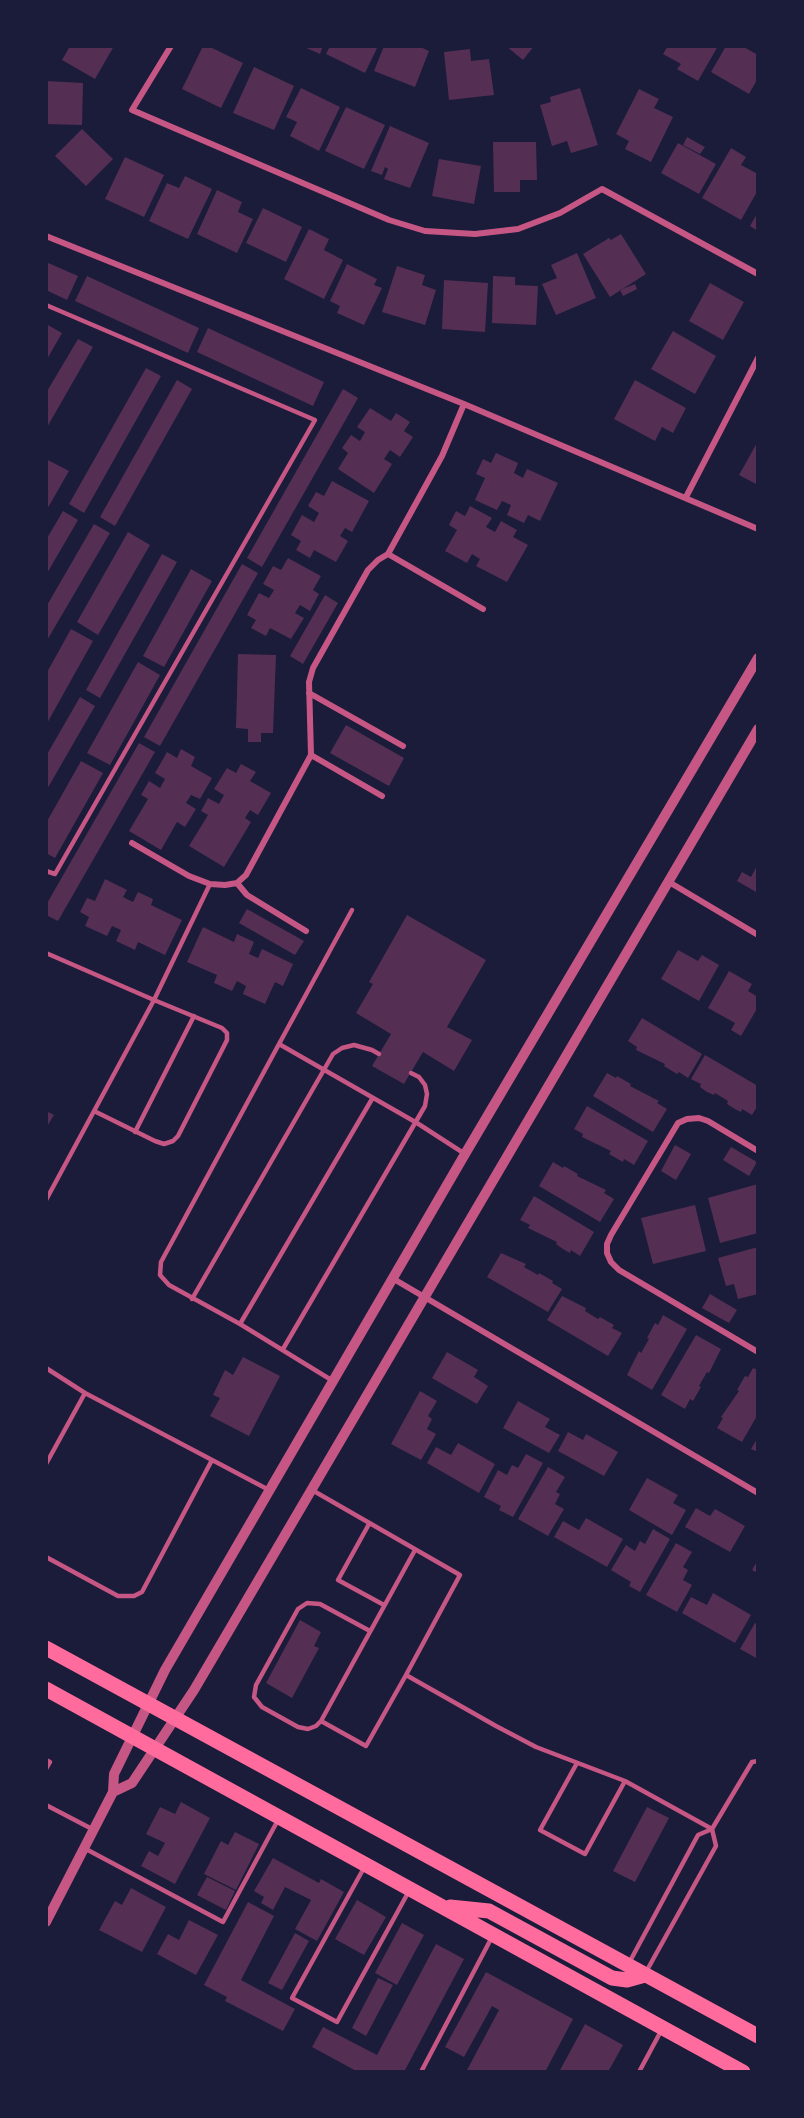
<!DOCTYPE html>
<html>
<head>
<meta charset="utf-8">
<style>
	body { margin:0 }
	#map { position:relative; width:804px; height:2118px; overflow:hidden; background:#1b1b3a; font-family:"Sofia Sans Condensed",sans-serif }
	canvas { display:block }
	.frame { position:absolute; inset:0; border:48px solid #1b1b3a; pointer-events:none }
</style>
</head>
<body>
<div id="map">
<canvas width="804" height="2118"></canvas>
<div class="frame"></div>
</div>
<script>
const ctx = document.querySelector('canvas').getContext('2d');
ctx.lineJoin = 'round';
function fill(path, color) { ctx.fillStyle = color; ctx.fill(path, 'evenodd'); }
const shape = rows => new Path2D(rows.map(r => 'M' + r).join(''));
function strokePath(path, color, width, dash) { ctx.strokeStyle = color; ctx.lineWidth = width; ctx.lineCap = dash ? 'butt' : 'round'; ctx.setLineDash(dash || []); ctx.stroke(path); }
fill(shape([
	[70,46,114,46,95,79,62,60],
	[203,46,208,46,243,63,221,108,182,89],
	[302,46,323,46,320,54],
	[330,46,378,46,365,73,326,54],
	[384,46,418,46,429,51,415,87,374,71],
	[506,46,534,46,523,60],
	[668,46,718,46,698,81,677,69,681,64,663,54],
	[726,46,742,46,758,55,758,78,749,94,711,72],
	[470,49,471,61,489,59,494,95,449,100,444,52],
	[254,67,294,86,274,130,233,113],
	[46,81,83,83,82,125,46,124],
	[301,88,340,107,319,151,290,136,297,122,286,117],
	[580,88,598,145,571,153,567,141,552,146,540,105,551,102,550,97],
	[639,89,659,99,654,108,673,117,651,162,625,149,629,141,616,134],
	[346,107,385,125,364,169,325,151],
	[390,126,429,143,410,188,384,179,388,169,385,167,382,175,371,171],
	[82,129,113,159,86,186,55,156],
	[687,137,705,147,700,154,683,145],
	[493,142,536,142,537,180,520,180,520,192,494,192],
	[678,143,716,164,699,194,661,173],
	[731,148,746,157,741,165,758,174,758,190,741,220,702,198],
	[125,157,164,175,144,217,105,199],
	[439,159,481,166,474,204,432,196],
	[185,176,212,189,188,239,149,221,167,183,179,188],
	[217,190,242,202,238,212,253,219,237,253,197,234],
	[263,208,302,227,286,262,246,243],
	[758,212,758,231,750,226],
	[309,229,329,239,324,250,343,260,324,299,284,279],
	[621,234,646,274,610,297,583,254,609,238,611,240],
	[577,253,596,298,556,315,542,284,557,278,551,265],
	[46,262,78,276,67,300,46,290],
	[347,264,377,279,374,285,382,288,364,325,337,313,340,306,330,301],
	[397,266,425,275,422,285,436,290,425,325,382,312],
	[87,276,199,328,188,353,75,301],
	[493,276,515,277,515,285,538,286,536,325,492,323],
	[444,280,488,283,485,332,442,329],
	[710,283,744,302,723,340,689,321],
	[635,284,637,289,623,296,620,290],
	[46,324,62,333,46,361],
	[208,328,324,382,313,406,197,352],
	[673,331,716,356,695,394,651,369],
	[78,339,93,347,46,429,46,393],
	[146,368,161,376,84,513,69,504],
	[177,380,192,389,115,526,100,517],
	[635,380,686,408,673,433,662,427,655,441,614,419],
	[343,389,358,398,262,567,247,558],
	[370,408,391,421,396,413,410,422,404,431,413,437,400,457,390,450,384,459,392,464,374,493,338,469,348,453,342,448,351,435,360,441,365,432,357,427],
	[758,441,758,485,739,475],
	[496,453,518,463,514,473,523,478,527,469,558,483,540,521,528,515,524,523,507,515,511,505,502,501,497,510,475,500,485,478,476,474,483,459,491,463],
	[46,459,69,471,46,511],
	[332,481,369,501,352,532,345,528,340,536,348,541,336,562,314,550,310,558,296,550,301,541,291,535,302,515,314,522,319,513,308,506,316,492,324,496],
	[470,506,492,518,486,527,495,532,501,521,517,530,513,537,528,545,507,582,476,566,480,559,472,554,467,563,445,551,457,530,449,525,456,511,465,516],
	[63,511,78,520,46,575,46,540],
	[94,524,110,533,46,642,46,607],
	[128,532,150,545,98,635,77,622],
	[162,554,177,562,100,698,86,690],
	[288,558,321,576,313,590,319,594,310,611,300,605,295,613,304,618,291,639,270,628,266,636,251,628,256,620,247,615,259,593,269,598,274,590,263,584,273,566,281,570],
	[242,564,258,573,160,746,144,737],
	[191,569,212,581,164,667,143,656],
	[325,595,338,603,303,664,290,656],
	[71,629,93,641,46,725,46,674],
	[238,654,276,655,273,733,261,733,261,742,248,742,248,729,236,728],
	[138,662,160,675,110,765,87,753],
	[80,697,95,706,46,791,46,756],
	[346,725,404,758,389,786,330,753],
	[139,743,155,752,58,921,46,915,46,905],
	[181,749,195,757,191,766,212,778,200,799,191,795,186,803,196,809,185,827,177,822,161,850,129,831,148,799,141,795,149,781,160,788,165,779,155,773,167,752,177,758],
	[81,761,103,773,55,858,46,853,46,823],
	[241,764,256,772,250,781,271,793,258,815,250,810,245,818,251,822,224,867,189,846,208,815,201,811,208,798,219,804,224,795,214,789,227,768,236,773],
	[758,864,758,893,737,881,742,872,751,877],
	[105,879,127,890,123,897,133,902,138,892,153,899,151,905,182,920,165,955,138,942,135,950,116,941,121,930,112,926,107,936,85,926,89,917,80,912,87,898,95,901],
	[247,909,304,941,295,955,239,923],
	[407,915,486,960,447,1027,472,1040,454,1071,423,1052,404,1084,372,1066,391,1034,356,1013,373,984,369,982],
	[203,927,234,942,237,934,254,942,249,954,258,958,262,949,293,964,283,986,275,982,265,1004,243,994,246,986,237,981,232,991,214,983,217,975,187,962],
	[678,950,698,961,702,955,719,965,699,1001,661,979],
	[729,971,752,984,748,991,758,997,758,1007,741,1036,731,1030,735,1023,708,1008],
	[642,1018,702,1054,688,1078,679,1072,677,1074,664,1066,665,1064,636,1050,637,1047,628,1041],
	[705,1055,758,1086,758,1105,752,1115,742,1109,741,1112,735,1109,727,1104,728,1101,715,1093,714,1095,707,1092,700,1087,701,1084,691,1079],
	[607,1073,616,1078,617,1076,631,1084,630,1086,659,1101,657,1103,667,1109,653,1132,593,1096],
	[587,1106,648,1141,634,1165,624,1159,623,1162,609,1154,611,1151,582,1137,583,1134,574,1129],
	[46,1111,54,1115,46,1128],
	[675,1145,691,1154,676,1180,661,1171],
	[731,1147,757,1162,749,1176,723,1160],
	[553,1162,563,1168,564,1166,578,1174,577,1176,606,1190,604,1193,614,1199,600,1222,539,1186],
	[758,1184,758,1233,720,1243,708,1198],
	[534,1196,594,1232,580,1256,571,1250,570,1253,563,1249,556,1244,557,1242,528,1228,530,1225,520,1220],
	[695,1205,706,1251,653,1264,641,1218],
	[758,1247,758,1294,738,1299,734,1284,726,1286,718,1258],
	[501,1253,526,1264,524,1267,538,1275,539,1273,553,1281,552,1283,562,1289,548,1312,487,1277],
	[710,1294,737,1310,729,1323,702,1308],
	[562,1296,586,1308,585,1311,598,1319,600,1317,614,1325,612,1328,622,1333,608,1356,547,1320],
	[663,1315,687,1329,652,1390,627,1375,639,1351,641,1353,649,1339,647,1338,655,1323,658,1325],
	[696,1335,721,1349,709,1373,707,1372,699,1386,701,1387,693,1401,690,1399,685,1409,661,1395],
	[447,1352,478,1370,474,1377,488,1386,477,1404,432,1378],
	[243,1357,280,1376,249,1436,210,1416,220,1398,213,1395,225,1370,233,1375],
	[753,1368,758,1370,758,1414,742,1442,717,1428,723,1418,721,1417,739,1391,737,1390,745,1376,748,1377],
	[420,1391,437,1401,428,1416,432,1419,427,1429,436,1434,421,1460,391,1444],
	[518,1401,550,1419,545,1427,560,1435,549,1453,503,1428],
	[568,1432,583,1440,586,1434,618,1452,604,1476,558,1451],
	[758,1437,758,1452,751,1449],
	[458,1443,495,1464,479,1493,427,1463,436,1447,451,1455],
	[526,1454,543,1463,513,1517,499,1510,501,1506,484,1497,498,1470,507,1475,512,1465,518,1468],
	[548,1467,565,1477,556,1492,560,1494,555,1504,564,1509,548,1536,518,1519],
	[647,1478,678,1495,673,1503,686,1510,672,1535,629,1510],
	[696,1508,710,1516,715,1509,745,1526,730,1552,685,1527],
	[586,1518,623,1539,607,1567,554,1537,563,1521,579,1530],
	[653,1529,670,1539,640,1592,629,1586,631,1582,611,1570,626,1545,635,1551,640,1541,645,1544],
	[676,1543,692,1552,683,1567,688,1570,683,1580,692,1585,677,1612,646,1595],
	[758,1560,758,1573,752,1570],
	[713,1593,751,1615,735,1643,682,1613,691,1597,707,1605],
	[300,1620,321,1632,314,1646,319,1648,292,1698,266,1683],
	[755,1623,758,1624,758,1659,740,1649],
	[181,1802,210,1818,175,1884,141,1866,149,1851,158,1856,165,1843,146,1834,160,1807,175,1814],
	[647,1807,669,1818,635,1882,613,1871],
	[235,1832,259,1844,236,1890,204,1874,221,1841,228,1845],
	[273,1858,319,1883,321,1879,344,1892,317,1941,295,1929,311,1900,285,1887,273,1910,261,1903,264,1897,254,1891],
	[207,1877,235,1891,226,1910,197,1895],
	[131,1888,166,1907,142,1952,99,1930,115,1901,122,1905],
	[357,1900,386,1917,364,1955,335,1939],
	[248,1902,274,1916,241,1980,295,2009,283,2031,225,2001,227,1997,204,1985],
	[189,1920,218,1935,196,1975,157,1954,168,1934,179,1940],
	[402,1923,424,1935,397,1985,375,1973],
	[295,1933,309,1941,282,1990,268,1983],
	[436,1944,464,1959,404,2072,358,2072,312,2047,323,2027,377,2055],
	[486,1972,573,2019,545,2072,466,2072,499,2010,492,2006,464,2057,445,2047],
	[378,1978,393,1985,366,2036,352,2028],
	[585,2024,623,2045,608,2072,559,2072]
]), '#542f53');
strokePath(shape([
	[46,305,315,420,55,874,46,871],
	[46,953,154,1000,46,1200],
	[279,1044,352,910],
	[94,1111,155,1141,164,1144,173,1141,178,1136,224,1046,227,1040,227,1033,222,1028,154,1000,210,884],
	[135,1132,194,1016],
	[192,1299,333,1054,342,1048,354,1045,372,1050,379,1054],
	[240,1324,372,1099],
	[283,1349,425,1106,427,1094,425,1085,419,1077,411,1073],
	[46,1368,85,1393,269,1490],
	[333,1381,240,1324,169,1285,160,1275,161,1262,279,1044,417,1123,465,1154],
	[46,1464,85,1393],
	[312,1490,460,1575,406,1675,496,1726,536,1747,625,1781,712,1829,752,1762,758,1761],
	[369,1524,338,1580,384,1605],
	[46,1557,118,1596,134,1596,142,1592,212,1460],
	[370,1631,320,1604,307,1603,298,1609,256,1685,254,1697,262,1707,298,1727,308,1729,316,1726,321,1721,415,1550],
	[321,1721,366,1746,406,1675],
	[46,1760,50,1762,46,1769],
	[577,1763,540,1830,585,1854,625,1781],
	[46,1805,94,1830],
	[84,1848,223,1922,278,1820],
	[365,1866,292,1998,337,2022,409,1891],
	[629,1963,698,1835,712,1829,716,1846,646,1972],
	[421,2072,492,1937],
	[639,2072,661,2031]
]), '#c65784', 4.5);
strokePath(shape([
	[171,46,132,110,389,220,425,231,475,234,518,229,560,213,602,189,758,274],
	[46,236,464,404,758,529],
	[686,497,758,358],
	[388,554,483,609],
	[309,693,403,746],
	[311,755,382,796],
	[132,843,189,876,210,884,225,885,237,883,246,875,311,755,309,682,313,668,368,570,378,560,388,554,442,456,464,404],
	[669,882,758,935],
	[237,883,247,895,306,931],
	[758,1151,708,1121,699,1118,687,1119,678,1123,611,1235,607,1244,607,1253,611,1262,619,1270,758,1352],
	[392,1278,758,1493]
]), '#c65784', 6);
strokePath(shape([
	[113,1792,132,1783,194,1690,758,729],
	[46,1922,113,1792,114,1774,165,1670,465,1154,758,658]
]), '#c65784', 10);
strokePath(shape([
	[46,1648,758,2036],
	[46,1689,743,2072],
	[450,1907,489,1911,612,1978,627,1980,645,1975]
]), '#ff6b9d', 15);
</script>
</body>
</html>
